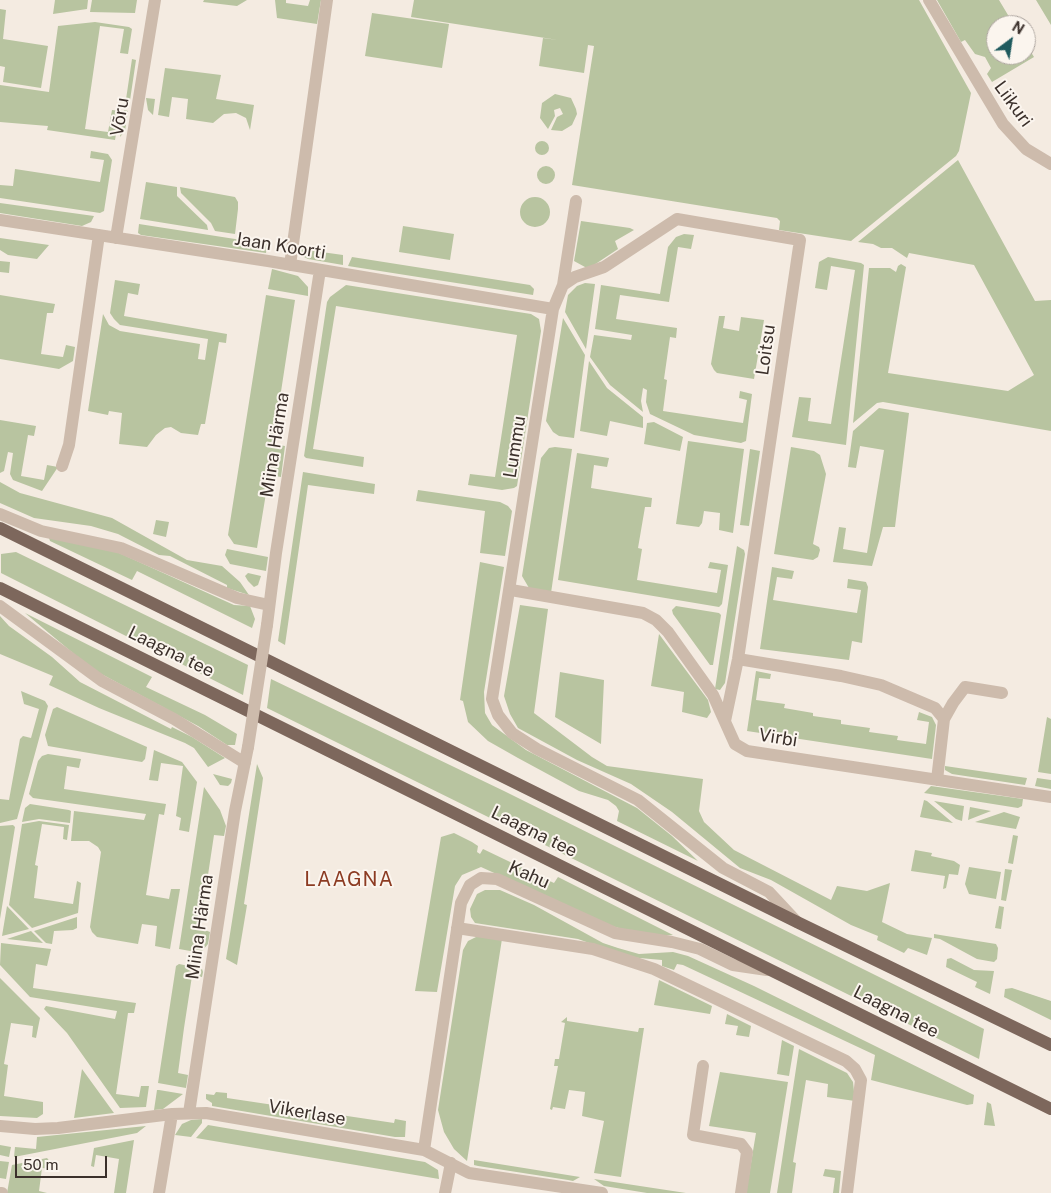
<!DOCTYPE html>
<html>
<head>
<meta charset="utf-8">
<style>
	body { margin:0 }
	#map { position:relative; width:1051px; height:1193px; overflow:hidden; background:#f4ebe1; font-family:"Public Sans",sans-serif }
	canvas { display:block }
	.north { position:absolute; left:986px; top:15px; width:50px; height:50px; box-sizing:border-box; background:#fbf5ee; border:1px solid #aea6a0; border-radius:50%; rotate:31deg; font-size:14px; font-weight:700; line-height:20px; text-align:center; color:#3b302b }
	.north::after { content:''; display:block; margin:auto; width:18px; height:22px; background:#1f5a5e; clip-path:polygon(50% 0,100% 100%,50% 72%,0 100%) }
	.scale { position:absolute; left:15px; top:1156px; width:92px; height:22px; box-sizing:border-box; border:2px solid #3b302b; border-top:0; padding-left:6px; font-size:15px; line-height:18px; white-space:nowrap; color:#3b302b; -webkit-text-stroke:4px #fbf5ee; paint-order:stroke }
</style>
</head>
<body>
<div id="map">
<canvas width="1051" height="1193"></canvas>
<div class="north">N</div>
<div class="scale">50 m</div>
</div>
<script>
const ctx = document.querySelector('canvas').getContext('2d');
ctx.lineJoin = 'round';
function fill(path, color) { ctx.fillStyle = color; ctx.fill(path, 'evenodd'); }
const shape = rows => new Path2D(rows.map(r => 'M' + r).join(''));
function strokePath(path, color, width, dash) { ctx.strokeStyle = color; ctx.lineWidth = width; ctx.lineCap = dash ? 'butt' : 'round'; ctx.setLineDash(dash || []); ctx.stroke(path); }
function write(font, color, halo, rows, align = 'center') {
  ctx.font = font + ' "Public Sans",sans-serif'; ctx.lineWidth = 4; ctx.setLineDash([]); ctx.textBaseline = 'middle'; ctx.strokeStyle = halo; ctx.fillStyle = color; for (const [text, x, y, turn = 0] of rows) {
    ctx.save(); ctx.translate(x, y); ctx.rotate((+turn || 0) * Math.PI / 180); ctx.textAlign = isNaN(turn) ? turn : align; if (halo) ctx.strokeText(text, 0, 0); ctx.fillText(text, 0, 0); ctx.restore();
  }
}
fill(shape([
	[55,0,88,0,87,9,53,14],
	[92,0,137,0,135,13,90,12],
	[204,0,247,0,237,6,203,2],
	[275,0,286,0,286,3,308,6,310,0,321,0,317,24,277,18],
	[414,0,919,0,971,93,959,151,956,156,851,241,779,230,780,221,777,218,572,185,594,46,588,45,584,73,539,66,543,38,558,40,411,17],
	[937,0,999,0,1014,25,996,25,996,55,1026,55,1026,44,1034,57,992,82,987,74,991,68,985,57,975,54,965,40,961,42],
	[1036,0,1051,0,1051,25],
	[0,9,6,10,3,39,48,46,41,88,3,82,5,67,0,66],
	[372,13,449,24,442,68,365,56],
	[95,22,129,27,132,29,128,54,120,53,124,29,100,26,85,129,108,132,112,110,120,111,115,140,47,130,48,126,0,122,0,85,49,92,58,26],
	[132,59,136,60,129,107,125,106],
	[165,68,221,75,216,99,254,105,250,130,246,118,236,113,224,114,213,123,186,119,188,99,172,97,169,117,158,115],
	[555,94,571,98,576,109,577,114,572,125,562,131,551,130,557,117,563,114,560,108,554,110,555,116,548,129,540,118,542,103],
	[146,98,155,99,153,115,148,110],
	[124,110,128,111,125,131,120,137],
	'535 148a7 7 0 1 1 14 0a7 7 0 1 1-14 0Z',
	[91,151,108,154,112,160,104,211,100,213,0,198,0,185,13,186,15,169,100,182,104,160,90,158],
	[958,160,1035,301,1051,300,1051,431,883,402,877,403,853,423,869,268,890,268,896,272,898,266,901,264,906,267,888,373,1008,391,1034,375,974,265,909,253,907,258,892,248,881,248,873,244,858,242],
	'537 175a9 9 0 1 1 18 0a9 9 0 1 1-18 0Z',
	[146,182,177,187,177,196,207,225,208,230,140,219],
	[180,187,235,197,238,202,238,209,235,234,215,231,211,223,181,193],
	'520 212a15 15 0 1 1 30 0a15 15 0 1 1-30 0Z',
	[0,203,94,216,91,222,82,226,0,213],
	[581,221,630,228,634,230,615,241,618,249,591,267,585,267,574,261],
	[139,224,267,244,266,253,141,235,138,233],
	[403,226,454,234,450,260,399,252],
	[684,234,694,235,691,249,678,247,669,302,620,295,616,319,677,328,676,338,670,337,664,379,667,380,663,411,743,423,747,400,739,398,740,391,752,394,746,441,741,443,694,435,650,414,646,402,647,390,643,388,641,401,643,412,610,385,590,357,594,335,631,340,632,335,595,329,601,285,660,294,668,247,676,237],
	[0,238,49,245,37,259,8,255,0,250],
	[300,249,343,255,343,265,308,259,304,257],
	[352,257,530,285,534,289,533,295,348,266],
	[828,257,861,263,864,265,846,445,792,437,799,397,811,398,808,421,831,424,855,270,831,266,827,290,815,288,819,262],
	[0,261,10,262,9,273,0,272],
	[272,269,298,276,308,287,308,296,268,289],
	[115,280,140,284,138,295,128,293,124,316,227,334,226,343,219,342,205,424,201,424,198,435,181,433,171,427,165,428,156,435,147,447,119,444,122,413,109,411,108,415,88,411,103,314,109,325,120,331,200,344,198,359,205,360,208,339,120,325,114,319,110,313],
	[585,283,595,284,586,349,565,312,568,295,577,286],
	[346,285,531,314,539,319,541,331,517,486,514,488,502,490,468,485,470,474,495,477,517,335,336,306,313,449,364,457,363,467,306,458,304,456,327,302,330,297],
	[0,295,55,304,53,313,47,313,41,354,63,357,66,345,75,347,73,361,59,369,0,359],
	[266,295,295,300,273,444,285,446,281,477,269,475,257,548,234,544,228,535],
	[719,316,725,316,723,328,739,331,741,317,764,320,754,379,717,373,714,370,711,364],
	[563,318,585,355,574,438,559,436,553,432,546,421],
	[589,361,607,388,643,417,643,428,610,421,607,436,580,431],
	[879,408,909,413,895,527,883,527,872,566,833,562,839,527,846,528,843,549,867,553,884,450,860,446,856,468,848,467,853,431],
	[0,420,36,426,34,436,28,435,21,476,44,480,47,465,58,467,42,491,13,480,10,474,13,453,8,452,4,471,0,473],
	[654,422,683,437,680,451,644,444,647,423],
	[688,441,744,449,733,533,719,530,720,513,704,511,702,523,699,527,676,524],
	[555,447,572,449,551,593,529,588,522,576,541,458,549,448],
	[791,447,814,451,820,455,826,474,813,544,819,547,820,550,818,557,813,560,774,554],
	[750,449,760,451,749,526,740,525],
	[577,453,609,458,607,467,594,465,591,488,652,498,651,507,645,507,638,548,642,549,637,580,717,593,721,570,708,568,710,562,728,565,722,604,719,607,558,580],
	[303,472,375,484,374,494,308,485,285,645,278,641],
	[0,482,20,493,112,518,187,560,222,566,240,582,249,595,227,588,227,585,170,556,159,555,118,534,91,526,34,518,0,503],
	[418,490,500,502,508,506,512,511,505,556,480,553,485,511,416,501],
	[156,520,169,522,166,537,153,534],
	[49,538,117,552,234,605,250,606,255,619,252,628,137,571,132,580,50,541],
	[737,546,744,550,745,554,725,683,720,690,715,689],
	[227,549,268,557,266,571,230,564,225,555],
	[16,552,248,665,243,695,1,573,1,554],
	[480,562,504,567,484,692,485,713,492,725,526,750,637,808,672,836,698,861,617,821,619,811,616,806,608,800,579,791,518,758,488,741,468,722,463,701,460,700],
	[772,567,794,571,792,579,777,577,773,600,857,613,861,590,847,588,848,579,866,582,868,587,862,643,852,641,849,660,760,649],
	[248,573,261,576,258,585,254,587,248,581,245,576],
	[520,605,548,609,534,713,592,757,607,766,703,779,699,811,704,822,734,850,831,900,837,886,867,891,890,883,882,922,907,934,932,938,927,955,908,948,904,953,877,940,878,936,851,925,771,880,740,868,672,812,631,784,577,760,518,728,510,714,504,696],
	[676,606,719,613,721,615,713,665,710,665,673,614,672,610],
	[25,613,152,677,146,687,205,715,237,734,235,745,227,745,198,726,92,669],
	[0,616,9,626,52,657,80,682,171,729,172,727,192,737,225,758,208,767,194,748,185,743,99,708,49,685,53,676,0,654],
	[659,634,708,700,711,712,707,718,682,712,684,692,651,686],
	[756,671,771,674,770,679,759,678,756,700,785,704,784,708,813,713,813,716,841,720,841,724,870,728,869,732,898,736,897,740,926,744,929,722,917,720,919,712,932,717,936,725,932,759,747,731],
	[560,672,604,680,601,744,555,717],
	[271,679,504,791,984,1029,979,1059,267,708],
	[21,691,45,701,48,706,17,819,0,823,0,799,9,800,20,739,23,736,31,738,39,709,24,704],
	[57,707,147,747,145,759,142,762,48,746,45,735,53,709],
	[1047,717,1051,719,1051,774,1038,772],
	[154,750,182,762,197,782,189,832,179,830,181,818,176,816,183,766,161,763,158,781,149,780],
	[48,754,81,759,79,768,67,766,64,789,166,804,164,815,159,814,146,895,169,899,171,889,180,889,170,949,155,946,157,926,142,924,138,944,97,937,92,932,90,927,101,852,98,847,89,841,71,841,74,811,144,820,146,814,33,798,29,794,38,761,42,756],
	[257,764,263,778,262,786,244,904,247,905,237,965,226,959],
	[945,766,1027,778,1025,785,952,774,945,770],
	[213,774,232,779,231,783,228,786,220,785],
	[1037,778,1051,780,1051,789,1035,786],
	[931,786,1023,799,1022,806,1018,808,924,793],
	[204,787,220,810,226,826,224,836,214,835,200,928,210,932,208,944,202,951,196,952,179,949],
	[924,800,927,801,953,823,920,817],
	[934,801,964,806,962,821,956,819],
	[30,804,69,810,71,811,70,823,39,819,22,822,25,808],
	[970,807,991,811,968,820],
	[1004,812,1020,817,1016,829,975,822],
	[39,821,69,825,67,840,63,839,64,827,42,824,35,865,38,866,34,898,73,904,77,881,81,883,78,913,32,928,9,905,22,824],
	[13,825,15,827,0,919,0,826],
	[454,833,472,842,478,846,477,852,480,854,483,849,554,883,558,877,673,935,656,936,631,932,609,925,481,867,462,875,455,886,437,992,415,991,441,837],
	[1013,835,1018,836,1013,864,1008,863],
	[915,850,932,853,931,856,954,861,960,865,958,875,949,874,946,888,943,889,945,876,911,871],
	[969,867,1001,872,996,899,969,894,965,884],
	[1005,869,1012,870,1006,901,1001,900],
	[485,890,500,890,534,905,603,943,618,948,639,954,673,952,688,956,754,986,974,1095,973,1104,967,1105,871,1080,875,1055,683,965,677,964,674,970,662,966,662,960,628,957,578,939,475,923,471,917,470,909,477,894],
	[7,906,29,929,2,936],
	[999,906,1004,907,1001,929,995,928],
	[77,917,77,928,73,930,54,931,52,944,46,943,34,931],
	[31,931,43,943,7,939],
	[934,934,996,944,998,948,997,959,994,962,977,959,940,939,934,938],
	[478,936,502,939,467,1161,454,1149,444,1132,438,1110,463,950,468,941],
	[1,943,51,949,47,966,36,964,33,988,136,1003,134,1013,128,1013,116,1094,139,1097,141,1086,149,1086,146,1107,120,1108,67,1033,44,1009,46,1006,115,1019,117,1011,30,997,0,965],
	[951,958,974,970,994,971,990,994,975,987,977,982,946,967,947,959],
	[179,964,189,966,194,972,202,969,203,972,202,977,192,976,184,1028,178,1073,188,1075,186,1088,158,1083,176,966],
	[0,978,40,1018,36,1038,32,1037,33,1026,11,1023,4,1064,8,1065,4,1096,43,1102,43,1114,37,1118,0,1116],
	[659,980,712,1006,710,1014,654,1005],
	[1012,988,1051,1001,1051,1020,1004,997,1005,989],
	[727,1014,751,1026,749,1037,736,1035,738,1026,725,1024],
	[567,1017,567,1021,638,1032,639,1028,644,1028,621,1177,594,1173,604,1121,582,1116,585,1092,569,1090,565,1109,553,1107,552,1110,550,1109,558,1066,554,1066,555,1059,559,1059,565,1023,561,1022],
	[782,1040,794,1046,789,1076,777,1074],
	[799,1049,847,1073,853,1082,855,1101,827,1097,828,1084,806,1080,793,1162,796,1163,792,1193,777,1193],
	[82,1069,114,1113,74,1118],
	[720,1072,788,1082,770,1193,746,1193,756,1133,709,1126],
	[157,1090,159,1090,183,1094,163,1109,154,1110],
	[216,1092,227,1093,227,1098,394,1123,395,1119,406,1121,405,1137,395,1137,212,1106,212,1103,206,1099,206,1094,214,1095],
	[987,1102,991,1104,995,1126,984,1125],
	[202,1119,202,1123,191,1137,175,1135,182,1124,191,1120],
	[208,1125,425,1162,438,1170,439,1179,196,1138],
	[146,1126,137,1133,14,1157,15,1147,36,1149,37,1137],
	[134,1140,126,1193,114,1193,119,1159,96,1155,94,1167,91,1166,94,1148],
	[0,1145,11,1147,9,1157,0,1155],
	[47,1158,52,1164,51,1169,42,1168,39,1191,47,1193,7,1193,12,1165],
	[474,1160,580,1177,573,1181,568,1180,478,1166,474,1165],
	[0,1161,9,1162,6,1179,0,1178],
	[825,1169,841,1171,839,1193,833,1193,835,1178,823,1176],
	[594,1179,686,1193,647,1193,604,1186]
]), '#b8c4a0');
strokePath(shape([
	[929,0,1003,124,1026,149,1051,164],
	[576,201,563,285,553,309,492,699,498,715,512,733,537,749,638,800,723,868,769,892,797,922],
	[0,220,268,261,553,309],
	[116,238,155,0],
	[290,265,327,0],
	[563,285,575,277,604,267,677,219,800,240,738,659,725,721],
	[62,466,69,445,99,235],
	[0,514,41,531,121,548,237,598,269,605],
	[511,590,643,613,656,620,668,632,713,695,735,744,747,751,1051,797],
	[0,606,102,681,174,719,245,763],
	[267,625,276,553,320,270],
	[738,659,841,676,881,685,935,708,944,719],
	[937,780,944,719,953,703,965,687,1002,693],
	[457,928,593,949,654,969,846,1061,855,1069,861,1080,847,1193],
	[703,1066,693,1135,741,1144,747,1152,741,1193],
	[189,1113,235,811,248,747],
	[0,1126,35,1129,58,1128,172,1114,206,1113,424,1150,469,1173,602,1193],
	[424,1150,461,903,470,885,481,878,497,879,615,933,672,942,700,949,733,965,767,970],
	[0,1193,2,1193],
	[159,1193,172,1114],
	[445,1193,451,1163]
]), '#cdbbac', 12);
strokePath(shape([
	[0,528,799,923,1051,1045],
	[0,588,1051,1109]
]), '#7d675c', 12);
strokePath(shape([
	[248,747,267,625]
]), '#cdbbac', 12);
write('18px', '#3b302b', '#fbf5ee', [
	["Liikuri",1013,104,54],
	["Võru",120,117,-81],
	["Jaan Koorti",280,246,9],
	["Loitsu",766,350,-82],
	["Miina Härma",275,445,-81],
	["Lummu",515,447,-81],
	["Laagna tee",171,652,26],
	["Virbi",778,738,9],
	["Laagna tee",534,832,26],
	["Kahu",529,875,24],
	["Miina Härma",200,927,-82],
	["Laagna tee",896,1012,27],
	["Vikerlase",307,1113,10]
]);
ctx.letterSpacing = '1px';
write('20px', '#8c3b22', '#fbf5ee', [
	["LAAGNA",349,880]
]);
ctx.letterSpacing = '0px';
</script>
</body>
</html>
